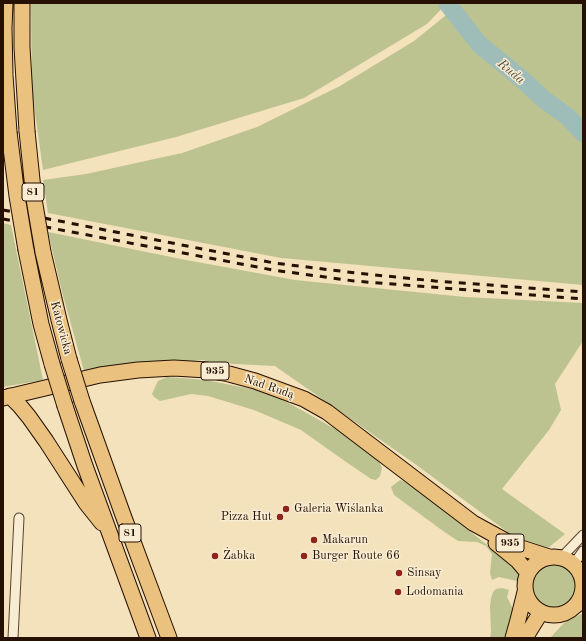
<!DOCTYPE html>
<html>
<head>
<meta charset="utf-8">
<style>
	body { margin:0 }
	#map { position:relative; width:586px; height:641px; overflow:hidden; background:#f4e2bc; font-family:"Old Standard TT",serif }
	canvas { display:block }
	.frame { position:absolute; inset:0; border:4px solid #251001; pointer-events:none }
</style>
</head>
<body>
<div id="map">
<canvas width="586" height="641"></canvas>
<div class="frame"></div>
</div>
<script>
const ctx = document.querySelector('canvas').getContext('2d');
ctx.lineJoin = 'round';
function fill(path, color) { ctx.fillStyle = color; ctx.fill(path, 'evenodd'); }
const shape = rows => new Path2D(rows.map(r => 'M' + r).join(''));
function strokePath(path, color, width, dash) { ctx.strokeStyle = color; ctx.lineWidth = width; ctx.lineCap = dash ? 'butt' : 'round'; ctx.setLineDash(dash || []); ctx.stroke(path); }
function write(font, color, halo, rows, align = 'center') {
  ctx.font = font + ' "Old Standard TT",serif'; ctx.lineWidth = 3; ctx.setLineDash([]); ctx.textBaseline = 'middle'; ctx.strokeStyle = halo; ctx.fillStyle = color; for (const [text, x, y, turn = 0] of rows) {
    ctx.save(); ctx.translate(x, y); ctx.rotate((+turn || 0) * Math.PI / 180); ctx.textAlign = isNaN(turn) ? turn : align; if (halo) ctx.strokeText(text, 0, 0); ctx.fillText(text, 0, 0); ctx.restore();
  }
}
fill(shape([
	[31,3,447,3,427,24,304,98,176,137,43,170,32,91],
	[461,3,583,3,583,285,281,258,48,213,43,180,86,174,182,153,257,127,340,86,414,41],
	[3,223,11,225,43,380,3,387],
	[48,232,181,259,295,280,465,297,583,303,583,341,555,384,561,410,549,430,502,489,565,534,547,549,513,536,415,464,275,366,216,363,203,360,84,371,62,292],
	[167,377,206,380,256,390,287,402,337,430,379,461,382,468,380,476,376,480,371,479,339,457,301,430,254,410,208,396,191,394,160,401,154,397,152,394,158,381],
	[400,480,405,482,427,497,516,568,520,578,517,581,499,577,492,580,490,573,492,554,486,546,477,542,458,541,443,531,394,495,391,487],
	'532 586a22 22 0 1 1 44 0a22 22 0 1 1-44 0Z',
	[502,588,509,590,507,597,514,611,505,638,490,638,491,632,490,606,491,598,493,592,496,589],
	[583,613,583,638,550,638,564,623]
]), '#bcc390');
strokePath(shape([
	[447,3,479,44,523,80,542,98,568,117,583,133]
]), '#9ebcb8', 18);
const street = shape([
	[561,558,583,535],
	[573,565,583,551],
	[13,638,19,518]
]);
const secondary = shape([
	[582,579,583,579],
	[573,608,583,602]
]);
const primary = shape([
	[5,3,4,28,5,75,9,132],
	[22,3,22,47,27,131],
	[26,250,41,324,52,364],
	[43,252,59,320,69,359],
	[10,396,20,406,29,417,46,441,86,503,102,523],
	[3,398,100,375,138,370,174,368,207,370,229,374,255,381,304,399,327,412,473,523,515,546,549,557],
	[82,401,123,515,169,638],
	[65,406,85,466,148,638],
	[496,543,518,561,528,573],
	'525 586a29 29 0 1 1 58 0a29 29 0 1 1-58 0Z',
	[513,638,518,620,525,592],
	[525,638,541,612]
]);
strokePath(street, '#594430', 11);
strokePath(secondary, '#251001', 15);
strokePath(primary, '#251001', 17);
strokePath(street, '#f8ecd3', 9);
strokePath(secondary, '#f8ecd3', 13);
strokePath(primary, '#eac17e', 15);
strokePath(shape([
	[3,210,274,263,356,273,435,281,583,292],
	[3,219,273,270,354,281,583,299]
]), '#251001', 3, [7, 7]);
const primaryBridge = shape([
	[27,131,34,199,43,252],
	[9,132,17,196,26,250],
	[69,359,82,401],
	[52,364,65,406]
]);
strokePath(primaryBridge, '#251001', 17, []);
strokePath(primaryBridge, '#eac17e', 15);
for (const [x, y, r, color] of [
	[286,509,4,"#8f2418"],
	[280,517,4,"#8f2418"],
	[314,540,4,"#8f2418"],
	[215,556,4,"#8f2418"],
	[304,556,4,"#8f2418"],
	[399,573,4,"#8f2418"],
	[398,592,4,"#8f2418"]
]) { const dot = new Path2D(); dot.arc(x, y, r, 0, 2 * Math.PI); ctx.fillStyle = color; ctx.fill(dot); strokePath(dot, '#f8ecd3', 1.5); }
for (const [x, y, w] of [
	[33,192,22],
	[215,371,28],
	[130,533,22],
	[510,543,28]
]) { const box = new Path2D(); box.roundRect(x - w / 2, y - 9, w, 18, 3); ctx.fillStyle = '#f8ecd3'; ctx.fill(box); strokePath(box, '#251001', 1); }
write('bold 11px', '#251001', null, [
	["81",33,192],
	["935",215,371],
	["81",130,533],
	["935",510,543]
]);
write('12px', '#251001', '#f8ecd3', [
	["Katowicka",61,328,75],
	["Nad Rudą",269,387,19]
]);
write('12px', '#251001', '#f8ecd3', [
	["Galeria Wiślanka",294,509],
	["Pizza Hut",272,517,"right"],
	["Makarun",322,540],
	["Żabka",223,556],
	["Burger Route 66",312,556],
	["Sinsay",407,573],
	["Lodomania",406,592]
], 'left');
write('italic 13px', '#4f4c41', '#f8ecd3', [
	["Ruda",511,72,40]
]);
</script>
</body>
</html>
